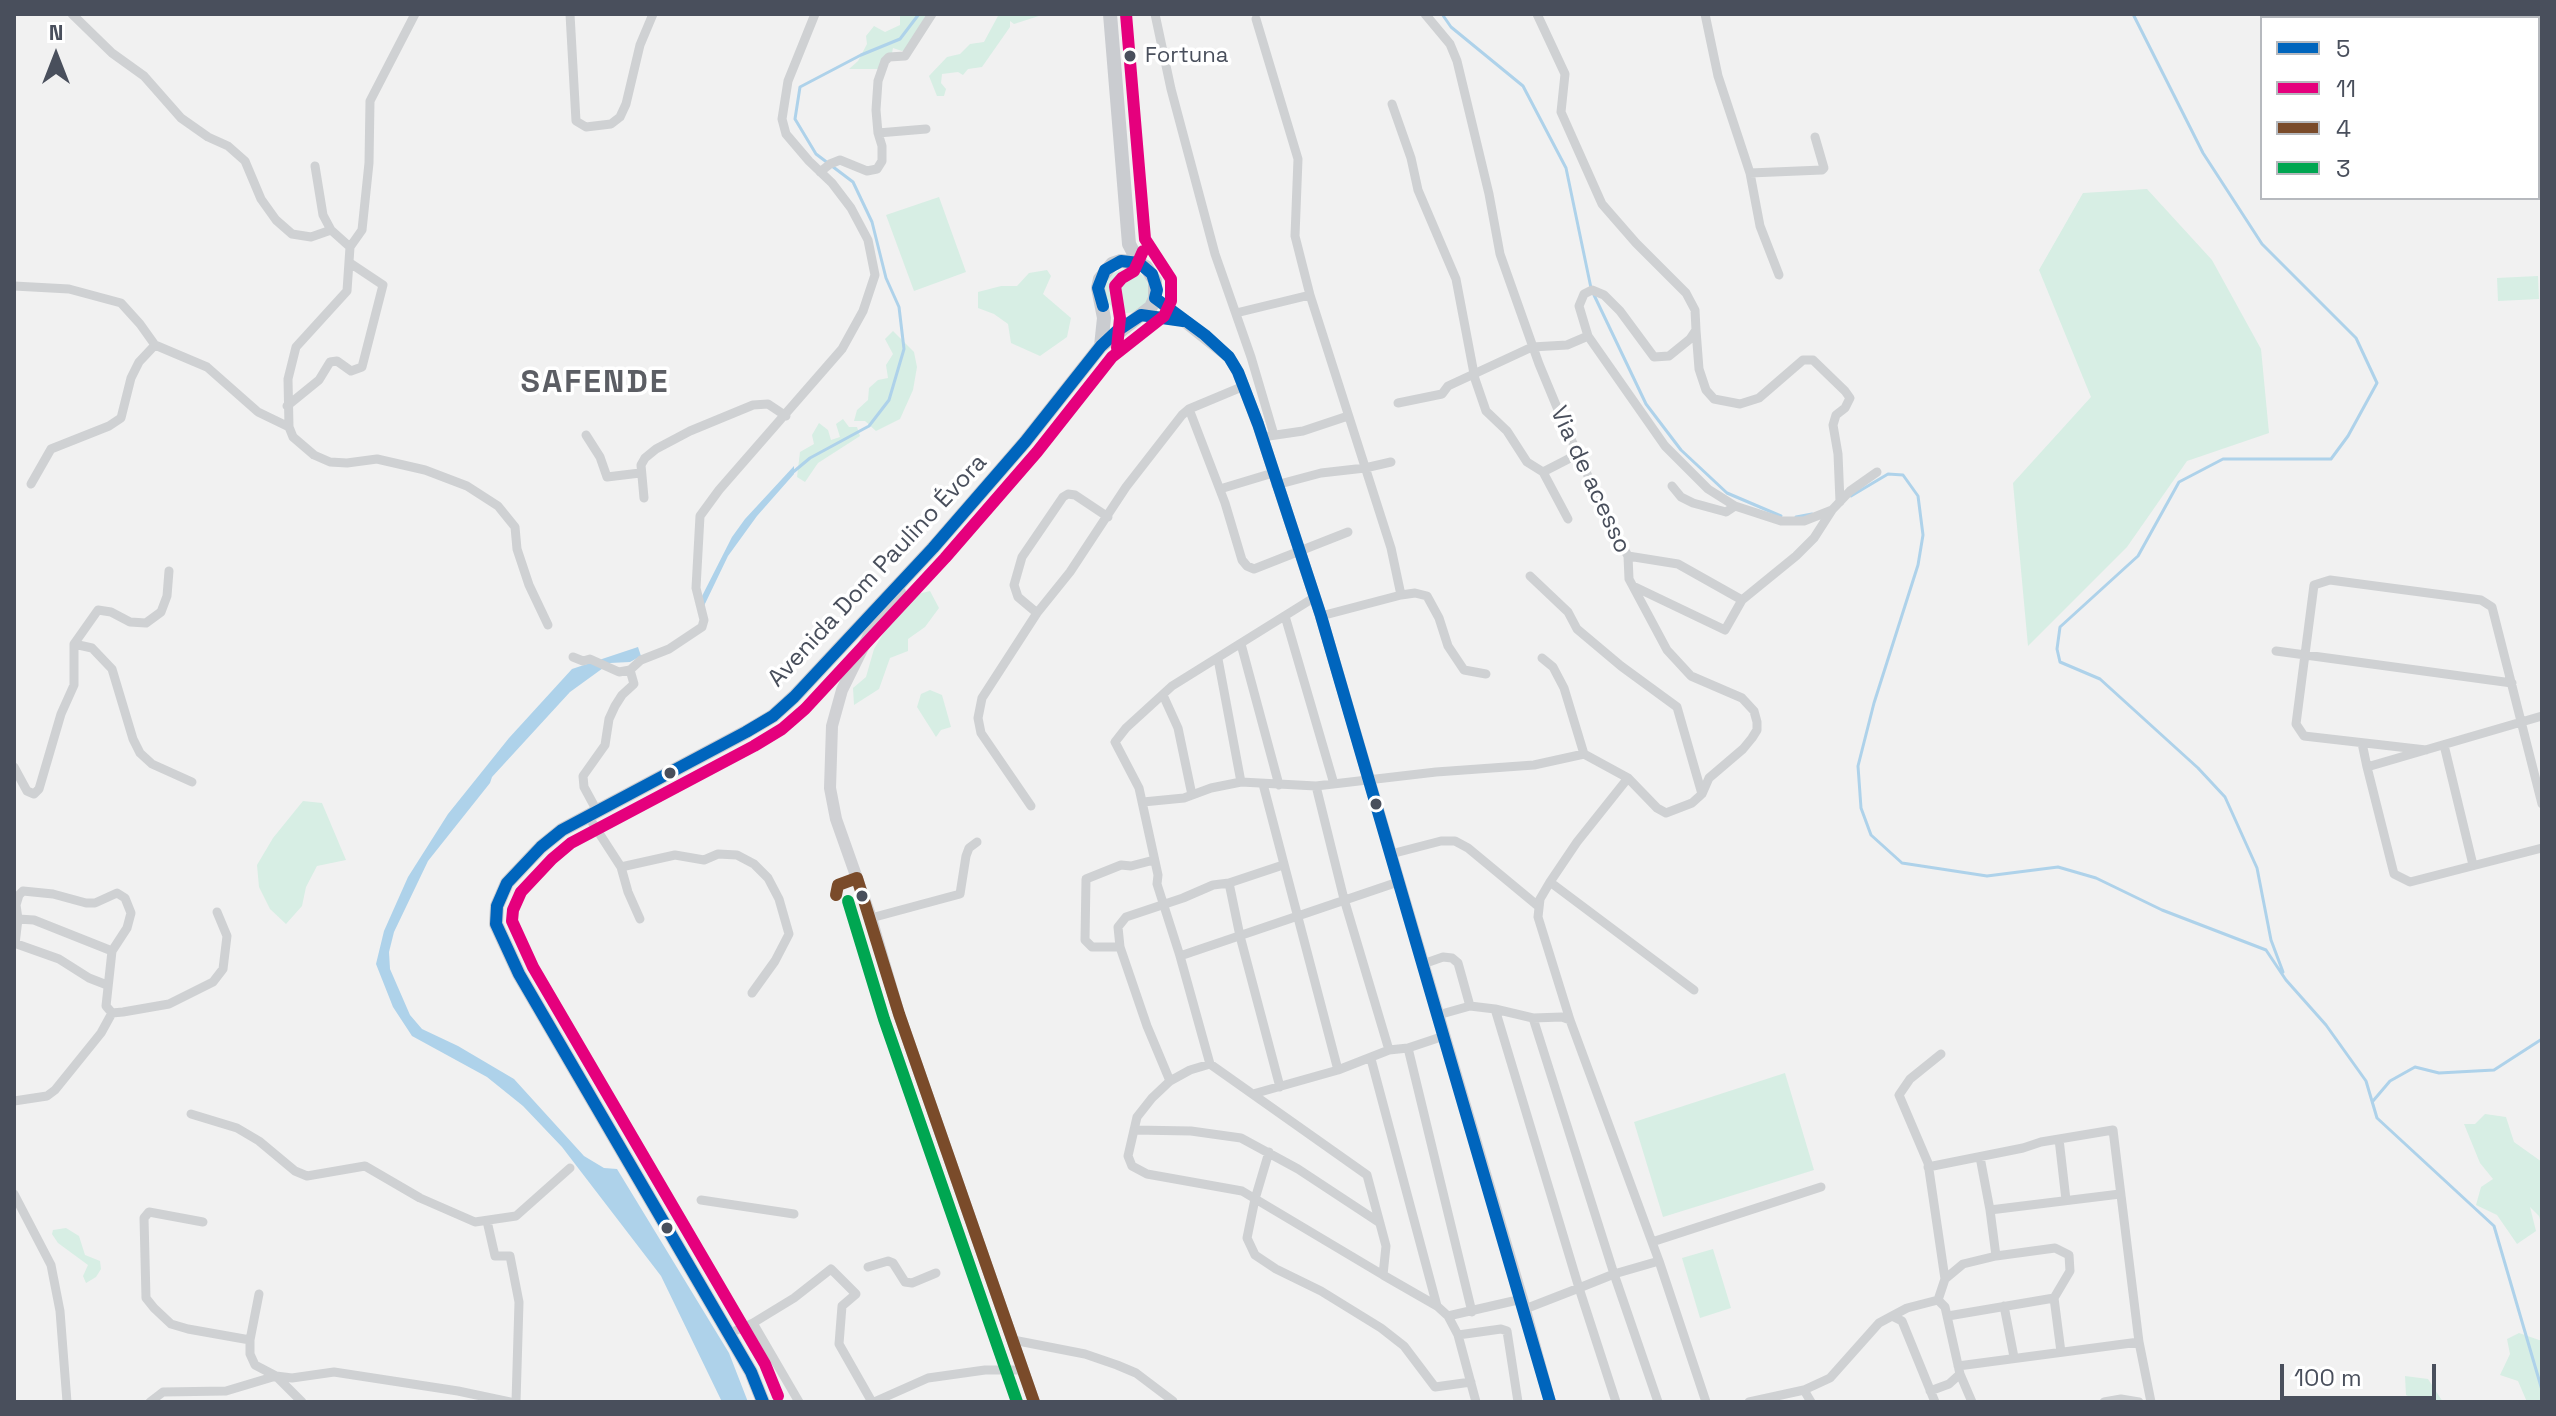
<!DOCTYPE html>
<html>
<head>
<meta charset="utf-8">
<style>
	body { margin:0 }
	#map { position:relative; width:2556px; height:1416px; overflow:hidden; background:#f1f1f1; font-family:"Space Grotesk",sans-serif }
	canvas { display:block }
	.frame { position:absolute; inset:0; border:16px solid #494f5c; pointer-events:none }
	.legend { position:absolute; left:2260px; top:16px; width:280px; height:184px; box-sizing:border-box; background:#fff; border:2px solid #b6b9be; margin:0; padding:10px 14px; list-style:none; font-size:24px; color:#494f5c }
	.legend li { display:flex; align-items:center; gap:16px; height:40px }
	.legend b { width:40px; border:2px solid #b6b9be }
	.north { position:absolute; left:16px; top:16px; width:80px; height:80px; -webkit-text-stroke:6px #fff; paint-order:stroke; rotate:0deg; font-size:22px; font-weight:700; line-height:32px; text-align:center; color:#494f5c }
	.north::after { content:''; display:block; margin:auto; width:28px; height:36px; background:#494f5c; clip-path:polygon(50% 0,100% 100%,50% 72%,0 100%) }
	.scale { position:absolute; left:2280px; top:1364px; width:156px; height:36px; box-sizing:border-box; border:4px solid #494f5c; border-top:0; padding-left:10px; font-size:24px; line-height:28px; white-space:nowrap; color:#494f5c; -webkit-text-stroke:6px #fff; paint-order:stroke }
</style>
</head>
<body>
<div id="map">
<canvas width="2556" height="1416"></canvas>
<div class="frame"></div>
<ul class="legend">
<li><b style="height:10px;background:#0065bd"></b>5</li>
<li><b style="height:10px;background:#e5007d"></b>11</li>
<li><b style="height:10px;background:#7a4b2a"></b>4</li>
<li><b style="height:10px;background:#00a651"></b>3</li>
</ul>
<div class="north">N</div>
<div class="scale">100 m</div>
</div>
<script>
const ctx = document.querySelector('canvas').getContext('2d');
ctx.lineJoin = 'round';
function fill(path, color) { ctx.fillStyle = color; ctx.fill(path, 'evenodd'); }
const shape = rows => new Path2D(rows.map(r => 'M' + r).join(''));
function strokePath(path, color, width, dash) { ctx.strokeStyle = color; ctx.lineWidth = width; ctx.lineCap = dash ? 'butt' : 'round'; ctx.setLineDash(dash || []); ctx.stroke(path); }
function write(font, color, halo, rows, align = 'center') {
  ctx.font = font + ' "Space Grotesk",sans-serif'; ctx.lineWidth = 7; ctx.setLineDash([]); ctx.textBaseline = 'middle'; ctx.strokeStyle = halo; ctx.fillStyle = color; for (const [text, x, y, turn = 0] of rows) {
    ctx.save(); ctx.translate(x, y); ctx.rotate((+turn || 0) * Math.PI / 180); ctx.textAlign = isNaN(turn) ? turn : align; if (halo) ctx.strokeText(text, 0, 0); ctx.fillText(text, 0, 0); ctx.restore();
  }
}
fill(shape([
	[900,14,926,14,912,48,902,51,893,48,891,58,883,69,849,69,858,61,867,44,866,36,874,26,885,32,900,25],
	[999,14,1045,14,1014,24,1010,21,1010,27,982,67,968,69,963,75,958,72,942,74,941,83,946,89,944,96,937,96,929,76,947,57,960,54,970,44,984,42],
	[2147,189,2212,260,2261,349,2269,433,2187,461,2127,547,2028,646,2013,483,2091,397,2039,270,2083,193],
	[939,197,966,272,914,291,886,215],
	'1105 291a22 22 0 1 1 44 0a22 22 0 1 1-44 0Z',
	[1047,270,1051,276,1043,294,1071,318,1067,337,1040,356,1011,343,1008,324,994,314,978,308,978,292,1001,286,1017,286,1029,273],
	[2538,276,2539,299,2498,301,2497,278],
	[893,331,914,352,917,367,913,390,900,419,876,431,865,421,854,421,857,410,868,400,869,388,878,380,888,378,886,365,893,354,885,339],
	[843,419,849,427,857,427,860,436,818,463,805,482,797,477,800,452,814,444,812,435,819,423,828,430,831,440,840,437,836,424],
	[930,591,939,608,925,627,908,639,908,651,890,658,879,689,854,705,853,688,866,677,874,649,886,629,918,594],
	[930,690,942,695,951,727,941,730,936,737,917,707,921,694],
	[303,801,322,803,346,860,317,866,306,887,302,906,286,924,270,909,259,887,257,865,273,838],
	[1785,1073,1814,1170,1663,1217,1634,1122],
	[2485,1114,2506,1117,2514,1142,2542,1162,2542,1226,2539,1216,2530,1207,2536,1231,2517,1244,2497,1215,2476,1205,2481,1187,2493,1179,2480,1163,2464,1124,2475,1124],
	[66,1228,79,1236,85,1255,100,1261,101,1269,96,1277,86,1283,83,1276,88,1265,58,1243,52,1234,53,1230],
	[1713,1249,1731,1308,1700,1318,1682,1258],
	[2519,1333,2542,1341,2542,1402,2527,1402,2518,1381,2500,1375,2510,1354,2507,1339],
	[2405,1376,2428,1379,2443,1402,2419,1402,2406,1395]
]), '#d7eee4');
fill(shape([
	[794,466,794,474,757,516,728,556,703,608,699,602,732,537,745,519],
	[638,647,641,656,630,662,610,663,570,692,492,777,490,783,428,861,394,932,389,952,390,969,410,1015,422,1029,458,1046,514,1079,584,1156,604,1168,617,1169,729,1353,748,1402,722,1402,661,1276,562,1147,523,1106,487,1077,412,1036,393,1007,376,964,384,931,408,877,448,814,509,738,572,669]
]), '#aed2ea');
strokePath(shape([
	[1442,14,1451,27,1523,86,1566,168,1591,288],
	[2133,14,2203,153,2262,244,2356,338,2377,383,2348,436,2331,459,2223,459,2179,482,2138,556,2060,627,2057,649,2060,662,2100,679,2198,768,2225,797,2257,868,2271,940,2283,972],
	[1594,295,1646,404,1681,450,1727,493,1781,516],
	[792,473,810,458,869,426,889,400,904,349,899,307,886,278,872,222,853,182,816,154,795,119,800,87,861,55,900,39,919,14],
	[1851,496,1888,474,1903,475,1918,496,1923,535,1918,565,1874,703,1858,766,1861,808,1871,835,1902,863,1987,876,2058,867,2096,878,2162,910,2266,950,2286,980,2326,1025,2366,1081,2377,1118,2494,1226,2542,1390],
	[1796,517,1812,514],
	[2373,1101,2390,1081,2415,1067,2439,1073,2494,1070,2542,1039]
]), '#aed2ea', 3);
strokePath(shape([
	[72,14,112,53,144,76,181,118,208,137,228,146,245,161,261,199,276,220,292,234,311,237,331,230],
	[415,14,370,101,369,163,362,230,350,247,347,291,296,347,288,379,289,427,293,437,314,455,330,462,347,463,377,459,425,470,467,486,498,506,515,527,517,549,529,585,548,625],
	[570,14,576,121,586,127,611,124,620,117,626,104,640,45,653,14],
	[1155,14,1171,89,1215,254,1251,357,1274,435],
	[1425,14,1450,44,1457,61,1489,194,1500,254,1539,364,1561,417,1609,522,1628,556,1629,579,1667,650,1691,676,1742,698,1754,711,1757,722,1757,730,1752,738,1743,749,1709,778,1702,794,1692,803,1666,813,1657,808,1628,778,1584,754],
	[1705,14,1718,76,1750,173,1760,226,1779,275],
	[2420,14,2421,18],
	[1256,19,1298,159,1295,236,1310,295,1391,548,1401,595],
	[1392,104,1411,158,1418,190,1456,279,1475,379,1486,411,1507,431,1527,462,1543,472,1568,519],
	[878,133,876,110,878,81,885,61,889,57,905,56,932,14],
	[315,166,323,215,331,230,350,247],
	[820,172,830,164,840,160,867,171,877,169,882,161,882,146,878,133,926,129],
	[1750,173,1822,170,1824,168,1815,137],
	[2538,173,2542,172],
	[14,286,69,289,121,303,140,324,155,345,207,367,258,412,289,427],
	[1236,313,1310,295],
	[1696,330,1699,369,1706,390,1714,399,1740,404,1759,398,1803,360,1813,360,1845,391,1850,398,1845,408,1836,415,1833,425,1838,454,1840,502],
	[1588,336,1665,446,1708,489,1735,506],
	[1398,403,1442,394,1448,386,1532,347,1567,345,1588,336,1579,306,1584,294,1592,290,1604,295,1620,311,1654,357,1669,356,1690,339,1696,330,1695,310,1686,293,1636,243,1602,204,1561,112,1565,74,1537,14],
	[287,406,319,380,330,362,337,361,351,371,362,367,383,285,350,263],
	[1189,409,1225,503,1242,560,1247,566,1254,569,1348,532],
	[586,435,600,457,607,477,640,473],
	[1269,436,1303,431,1348,416],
	[1543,472,1578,454],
	[31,484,51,449,109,426,121,418,131,378,139,362,155,345],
	[1276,485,1321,473,1365,468,1391,462],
	[1672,486,1681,497,1693,503,1726,512,1735,506,1781,521,1804,521,1832,510],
	[1220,489,1273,473],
	[644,498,641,465,645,458,656,449,690,431,753,405,768,404,786,416],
	[1628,556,1678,564,1742,600,1796,556,1814,538,1832,510,1850,491,1877,472],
	[1530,576,1568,612,1577,629,1621,666,1677,707,1702,794],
	[1635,587,1725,630,1742,600],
	[1037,613,1018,597,1014,585,1022,557,1063,497,1068,494,1075,495,1108,517],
	[1285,616,1334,784],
	[1321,616,1401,595,1415,593,1427,596,1439,618,1448,646,1464,670,1486,674],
	[74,644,92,648,112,669,133,739,140,753,152,764,192,782],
	[1241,644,1279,785],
	[2276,651,2512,683],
	[573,657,583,661,590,659,619,672,630,670,641,660,669,649,702,627,704,620,696,588,700,516,719,490,842,349,863,311,875,275,868,240,851,208,832,183,809,161,786,134,782,119,788,81,815,14],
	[1542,658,1553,667,1564,688,1584,754],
	[1218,659,1241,782],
	[1163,695,1178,728,1192,795],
	[2542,716,2367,767,2394,874,2410,882,2542,848],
	[2362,743,2367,767],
	[2444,745,2473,865],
	[2426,750,2304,736,2296,724,2314,585,2330,580,2481,600,2492,607,2542,804],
	[14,767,27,791,34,794,39,789,61,714,74,685,74,644,98,610,111,612,130,622,146,623,161,612,167,596,169,571],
	[1628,778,1577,842,1550,882,1540,899,1538,917,1570,1020,1659,1261,1706,1402],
	[1263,784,1338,1070,1389,1050,1408,1048,1444,1036],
	[1316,786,1344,899,1389,1050],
	[1143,802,1184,798,1211,788,1241,782,1316,786,1436,772,1534,765,1584,754],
	[1031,806,981,733,978,718,982,698,1037,613,1070,572,1126,487,1182,415,1189,409,1244,386],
	[597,811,584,787,583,776,605,745,609,719,615,706,622,695,634,684,630,670],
	[588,816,621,867,675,855,704,860,718,854,737,855,754,864,768,878,779,899,789,934,775,961,752,993],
	[1391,854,1441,841,1455,841,1468,848,1538,906],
	[621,867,628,892,640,919],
	[1398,882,1180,956,1210,1064,1367,1175,1386,1246,1383,1275,1437,1306,1448,1316,1522,1299],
	[1550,882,1694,990],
	[1229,883,1240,936,1280,1087],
	[871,918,960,894,966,856,969,848,977,842],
	[18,919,34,920,112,951],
	[14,943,59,959,89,978,107,985],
	[15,944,18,919,16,905,19,895,23,891,53,894,86,903,95,903,117,893,125,898,131,913,127,928,112,951,106,1006,112,1013,123,1012,169,1004,213,982,223,969,227,936,217,912],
	[1120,947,1092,947,1085,940,1086,879,1121,865,1131,866,1154,860],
	[1180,956,1157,884,1158,875,1139,788,1115,742,1126,728,1172,686,1315,597],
	[1423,964,1443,957,1452,958,1458,963,1470,1006],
	[1438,1015,1470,1006,1495,1009],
	[1533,1018,1562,1017,1570,1020],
	[1408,1048,1472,1312],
	[1941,1054,1910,1079,1899,1095,1928,1163,1945,1279],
	[1371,1059,1437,1306],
	[1210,1064,1190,1070,1170,1081,1152,1098,1137,1117,1128,1156,1132,1166,1147,1174,1242,1191,1383,1275],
	[1170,1081,1147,1026,1120,947,1118,927,1126,917,1183,898,1213,885,1229,883,1283,865],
	[1253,1094,1338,1070],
	[14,1101,47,1096,55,1090,101,1033,112,1013],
	[191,1114,237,1128,259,1141,295,1171,307,1176,365,1166,420,1198,475,1222,516,1216,570,1168],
	[1134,1130,1191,1131,1241,1138,1298,1169,1380,1223],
	[2059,1139,2066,1200],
	[1269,1152,1255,1199,1247,1238,1255,1255,1276,1269,1321,1291,1381,1328,1404,1346,1435,1387,1471,1382],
	[1980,1157,1990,1210],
	[1928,1167,2023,1148,2041,1142,2113,1130,2139,1342,1958,1366],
	[14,1194,51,1265,60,1311,67,1402],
	[701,1200,794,1214],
	[487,1221,495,1256,510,1256,519,1302,516,1402],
	[203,1222,149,1212,144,1218,146,1298,154,1308,171,1324,188,1329,250,1340],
	[1652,1242,1821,1187],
	[1996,1256,2055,1248,2069,1255,2070,1271,2054,1298,2061,1352],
	[868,1267,888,1261,893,1263,905,1282,912,1283,936,1273],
	[259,1294,250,1340,250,1354,255,1365,276,1376,302,1402],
	[1938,1300,1945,1279,1963,1264,1996,1256,1990,1210,2120,1194],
	[2004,1306,2014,1357],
	[1525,1309,1579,1288,1614,1274,1533,1018,1495,1009,1579,1288,1616,1402],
	[1448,1316,1458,1335,1476,1402],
	[1892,1316,1907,1308,1938,1300,1945,1307,1960,1374,1972,1402],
	[1948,1316,2054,1298],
	[753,1323,799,1402],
	[728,1334,753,1323,794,1298,831,1269,856,1294,842,1306,839,1344,872,1402],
	[1458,1335,1501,1329,1507,1331,1518,1402],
	[1013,1340,1085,1354,1117,1365,1136,1373,1173,1401],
	[2139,1342,2151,1402],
	[1804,1390,1811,1402],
	[1930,1391,1949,1384,1960,1374],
	[150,1402,163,1392,226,1391,276,1376,292,1378,334,1372,458,1391,510,1402],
	[874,1402,928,1378,985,1370,1023,1370],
	[1658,1402,1614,1274,1659,1261],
	[1749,1402,1804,1390,1830,1378,1879,1323,1892,1316,1902,1321,1935,1402],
	[2104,1402,2121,1399,2139,1402]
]), '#cfd1d3', 9);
strokePath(shape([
	[1155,298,1229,357,1238,372,1258,424,1321,616,1522,1299,1550,1402],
	[1141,315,1180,320],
	[900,592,873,627,842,690,832,726,830,788,836,819,871,918,899,1014,1034,1402]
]), '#d0d1d4', 12);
strokePath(shape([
	[1110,14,1129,244,1139,263],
	[763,1402,751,1372,519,974,496,924,497,906,507,883,541,847,562,830,746,732,773,716,794,697,933,548,1025,442,1101,346,1151,307,1155,298,1155,281,1146,267,1139,263,1121,261,1112,264,1100,279,1098,288,1104,318,1101,346]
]), '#caccd0', 14);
strokePath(shape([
	[1103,306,1098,288,1105,270,1121,261,1139,263,1152,274,1157,290,1155,298,1205,335,1229,357,1238,372,1258,424,1321,616,1550,1402],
	[763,1402,751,1372,519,974,496,924,497,906,507,883,541,847,562,830,746,732,773,716,794,697,933,548,1025,442,1101,346,1117,331,1141,315,1183,321]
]), '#0065bd', 12);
strokePath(shape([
	[1117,348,1120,318,1115,286,1122,278,1134,271,1143,251],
	[778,1396,765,1364,533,967,512,921,513,910,521,892,552,859,571,843,754,746,782,729,805,709,945,558,1037,452,1112,357,1164,316,1171,301,1171,279,1145,239,1126,14]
]), '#e5007d', 12);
strokePath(shape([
	[836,895,838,885,857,878,899,1014,1034,1402]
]), '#7a4b2a', 12);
strokePath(shape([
	[848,901,884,1019,1017,1402]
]), '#00a651', 12);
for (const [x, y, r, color] of [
	[1130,56,7,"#494f5c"],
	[670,773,7,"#494f5c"],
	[1376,804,7,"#494f5c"],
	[862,896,7,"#494f5c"],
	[667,1228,7,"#494f5c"]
]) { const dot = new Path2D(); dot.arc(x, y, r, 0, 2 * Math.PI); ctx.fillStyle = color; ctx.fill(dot); strokePath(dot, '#fff', 3); }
write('22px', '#494f5c', '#fff', [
	["Fortuna",1145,56]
], 'left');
write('24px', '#494f5c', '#fff', [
	["Via de acesso",1590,480,65],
	["Avenida Dom Paulino Évora",878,571,-47]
]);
ctx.letterSpacing = '2px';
write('bold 32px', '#5c5e64', '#fff', [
	["SAFENDE",595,383]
]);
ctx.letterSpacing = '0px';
</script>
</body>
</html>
